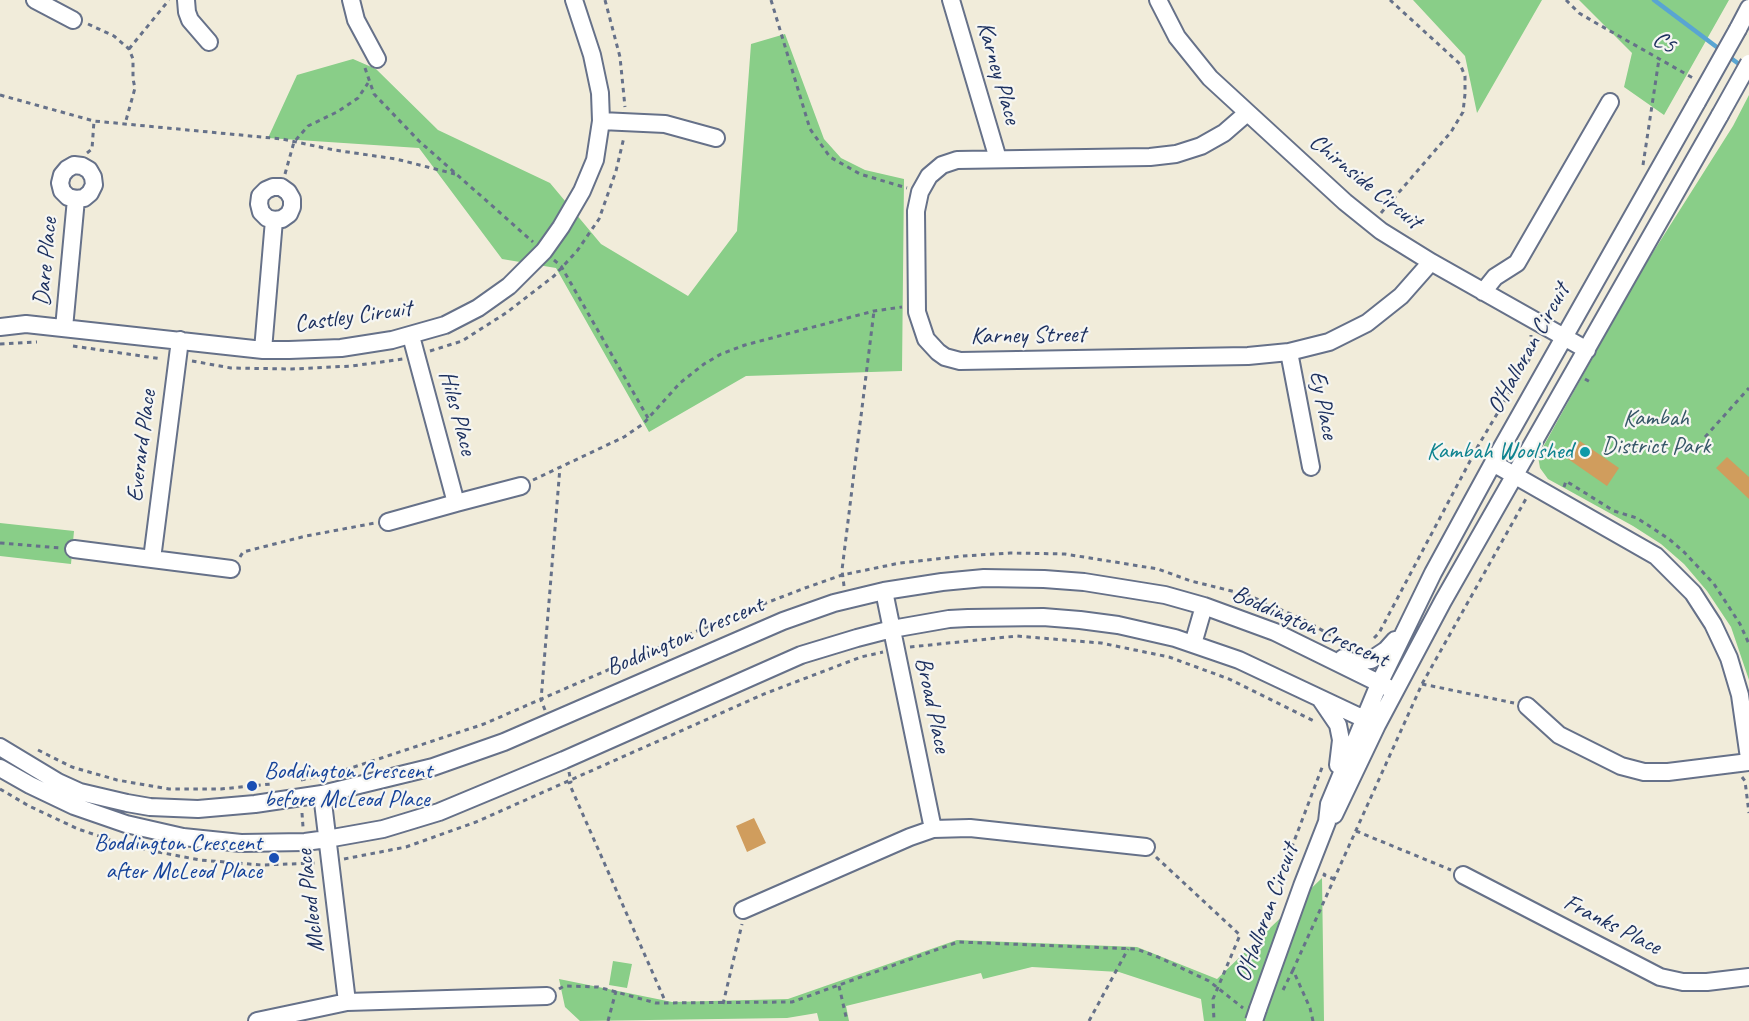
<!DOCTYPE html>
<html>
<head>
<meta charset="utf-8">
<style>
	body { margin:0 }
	canvas { display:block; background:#f1ecda }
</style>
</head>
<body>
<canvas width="1749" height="1021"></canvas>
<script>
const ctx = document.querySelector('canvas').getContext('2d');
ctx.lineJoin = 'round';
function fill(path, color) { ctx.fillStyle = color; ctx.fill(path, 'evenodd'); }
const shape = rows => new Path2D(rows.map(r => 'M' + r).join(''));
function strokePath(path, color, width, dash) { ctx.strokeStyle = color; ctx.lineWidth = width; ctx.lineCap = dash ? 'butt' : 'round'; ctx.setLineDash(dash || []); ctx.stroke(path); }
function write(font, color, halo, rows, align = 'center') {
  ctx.font = font + ' Caveat,sans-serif'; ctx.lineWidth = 4.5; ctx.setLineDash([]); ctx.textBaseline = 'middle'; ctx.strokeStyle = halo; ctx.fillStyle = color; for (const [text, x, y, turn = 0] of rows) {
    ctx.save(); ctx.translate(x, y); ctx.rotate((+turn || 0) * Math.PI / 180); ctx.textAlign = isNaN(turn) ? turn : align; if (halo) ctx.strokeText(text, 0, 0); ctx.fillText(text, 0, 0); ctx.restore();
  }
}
fill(shape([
	[1413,0,1542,0,1477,113,1465,56],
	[1579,0,1729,0,1664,115,1624,87,1632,53],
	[785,34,824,139,841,158,865,170,904,179,902,371,746,376,649,432,556,268,502,259,419,148,268,138,297,75,353,59,376,69,438,130,550,183,601,244,688,296,737,231,751,44],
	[1749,95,1749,680,1731,627,1707,591,1684,564,1661,544,1633,526,1548,479,1540,468,1538,456,1638,276,1733,126],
	[0,523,74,531,71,564,0,556],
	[1322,878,1324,1021,1204,1021,1201,999,1119,972,1032,967,983,979,981,973,846,1006,849,1021,819,1021,817,1013,787,1018,580,1021,565,1007,559,979,672,1002,788,999,957,940,1137,947,1217,979],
	[613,961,632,964,627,988,609,985]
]), '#89ce88');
strokePath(shape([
	[1654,0,1722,51],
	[1728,56,1743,67]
]), '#59a5d2', 4.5);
fill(shape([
	[1580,441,1619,468,1607,486,1568,459],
	[1727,457,1749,477,1749,499,1716,468],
	[754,818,766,843,747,852,736,826]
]), '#d09d5d');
const minor = shape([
	[35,0,73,20],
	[186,0,187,12,190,20,209,42],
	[351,0,356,20,377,59],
	[951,0,998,159],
	[1158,0,1177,37,1210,78,1345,202,1381,231,1431,262,1587,350],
	[1738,29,1749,8],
	[1247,113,1224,133,1201,146,1176,154,1150,157,957,160,942,165,929,176,920,192,916,211,917,312,926,339,938,352,945,357,960,361,1248,356,1289,352,1329,342,1367,323,1401,296,1431,262],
	[601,121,665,124,716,138],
	[1483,292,1495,277,1517,263,1610,102],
	[0,327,26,324,263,350,289,350,341,348,392,340,445,325,478,308,509,286,544,251,561,227,582,191,595,160,601,121,600,93,592,55,574,0],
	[64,328,76,199,68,197,62,191,60,183,62,175,67,169,74,165,82,166,89,170,93,177,94,185,90,193,84,198,76,199],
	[263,350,274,220,267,218,261,212,259,204,260,196,266,190,273,187,281,187,288,192,292,199,292,207,289,214,282,219,274,220],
	[1289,352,1311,467],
	[1493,463,1656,556,1693,593,1713,624,1729,658,1740,695,1749,758],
	[456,503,521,486],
	[388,522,456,503,411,336],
	[74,549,152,559,180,340],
	[152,559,231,569],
	[1193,644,1204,606],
	[1343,658,1352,662,1371,660,1386,650,1395,640],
	[1321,700,1338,725,1341,740,1338,765],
	[1527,706,1559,735,1621,766,1644,772,1668,772,1749,762],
	[0,747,58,782,80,792,127,803,150,807,198,809,255,804,322,794,433,767,504,742,783,621,834,603,884,591,942,582,984,578,1044,579,1084,582,1165,595,1204,606,1275,632,1395,691],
	[0,768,30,785,74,806,126,824,183,837,241,843,305,842,327,839,383,829,439,812,564,760,801,655,857,638,892,629,949,619,968,618,1043,617,1080,620,1118,625,1175,638,1239,660,1377,725],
	[1334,815,1377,725,1443,601,1720,115],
	[933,829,970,828,1146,847],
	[1463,875,1660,977,1683,982,1707,982,1749,977],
	[743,910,910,837,933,829,884,591],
	[347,1002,547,996],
	[1258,1009,1302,886,1327,822,1329,804,1379,684,1433,573,1493,463,1697,102],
	[257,1021,347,1002,322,794]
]);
strokePath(minor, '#667189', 20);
strokePath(shape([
	[605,0,620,57,625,107],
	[771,0,810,129,830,157,860,174,907,188],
	[1566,0,1579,13,1596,23,1693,78],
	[88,24,114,36,129,49,133,59,133,79,135,88,125,124],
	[129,49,169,0],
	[365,68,374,94,419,141,533,242],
	[0,95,94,121,282,139,334,150,396,159,455,174],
	[87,153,92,149,94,121],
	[1643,165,1659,59],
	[285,174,294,142,308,126,337,112,358,98,368,83],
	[1381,213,1451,132,1463,112,1465,94,1465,76,1460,64,1390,0],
	[554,260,561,266,648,418],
	[0,344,37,342],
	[73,346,162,359],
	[430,351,462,341,506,313,554,276,577,251,599,219,616,171,624,137],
	[192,361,231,368,292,369,352,366,403,359],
	[1585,379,1592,383],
	[1705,437,1749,388],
	[533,480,624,437,643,424,680,383,704,364,721,354,745,345,874,311,902,307],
	[1564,487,1566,481,1614,511,1637,518,1669,539,1684,552,1714,584,1740,624,1749,644],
	[0,543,61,548],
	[240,557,243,552,306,536,375,523],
	[844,586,842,570,874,311],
	[1374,638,1379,633,1478,446,1529,360,1531,335],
	[910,647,1017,636,1101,643,1169,657,1229,679,1316,722],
	[1422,684,1514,703],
	[545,710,541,700,560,467],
	[38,750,72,767,117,780,169,789,221,789,271,784],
	[569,772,571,782,569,783,666,1003],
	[1742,777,1745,781,1749,813],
	[301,780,348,769,484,724,727,618,805,588,842,575,900,563,963,556,1010,553,1065,554,1158,569,1191,581,1248,595,1302,619,1345,643],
	[0,789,29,806,78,829,132,847,200,860,262,865,317,863],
	[302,813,303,827],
	[1356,831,1451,870],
	[1156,857,1240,935,1213,999,1214,1021],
	[344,859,406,847,476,822,764,694,861,657,883,652],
	[1282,873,1323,765],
	[1325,873,1324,875,1334,879],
	[839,986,847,1021],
	[559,989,564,986,598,987,656,1003,792,1002,958,942,1136,949,1158,957,1209,981,1243,1008],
	[1283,990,1293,970],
	[723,1004,742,924],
	[608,1021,616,991],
	[1089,1021,1128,949],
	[1313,1021,1310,1008,1293,970,1422,684,1527,497]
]), '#667189', 3, [4.5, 4.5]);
strokePath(minor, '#fff', 16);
const minorBridge = shape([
	[1697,102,1738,29],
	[1720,115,1749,63],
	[1254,1021,1258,1009]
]);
strokePath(minorBridge, '#667189', 20, []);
strokePath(minorBridge, '#fff', 16);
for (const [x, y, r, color] of [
	[1585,452,6,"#0f9aa8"],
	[252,786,6,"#1a4fb4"],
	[274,858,6,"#1a4fb4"]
]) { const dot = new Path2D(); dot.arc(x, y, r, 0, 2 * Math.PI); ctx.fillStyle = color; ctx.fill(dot); strokePath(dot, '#f6f6f2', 2); }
write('24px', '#1b2f5e', '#f6f6f2', [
	["C5",1664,43,30],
	["Karney Place",998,73,74],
	["Chirnside Circuit",1365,182,39],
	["Dare Place",46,262,-85],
	["Castley Circuit",353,317,-8],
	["Karney Street",1028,336,-1],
	["O'Halloran Circuit",1529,349,-61],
	["Ey Place",1323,405,79],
	["Hiles Place",457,413,75],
	["Everard Place",142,446,-83],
	["Boddington Crescent",1310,627,24],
	["Boddington Crescent",685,637,-23],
	["Broad Place",932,705,78],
	["Mcleod Place",311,901,-97],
	["O'Halloran Circuit",1267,913,-70],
	["Franks Place",1612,925,27]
]);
write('24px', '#365768', '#f6f6f2', [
	["Kambah",1656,419],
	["District Park",1656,447]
]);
write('24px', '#0d838f', '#f6f6f2', [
	["Kambah Woolshed",1573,452]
], 'right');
write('24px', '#164399', '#f6f6f2', [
	["Boddington Crescent",264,772],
	["before McLeod Place",264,800],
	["Boddington Crescent",262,844,"right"],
	["after McLeod Place",262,872,"right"]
], 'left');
</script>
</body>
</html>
